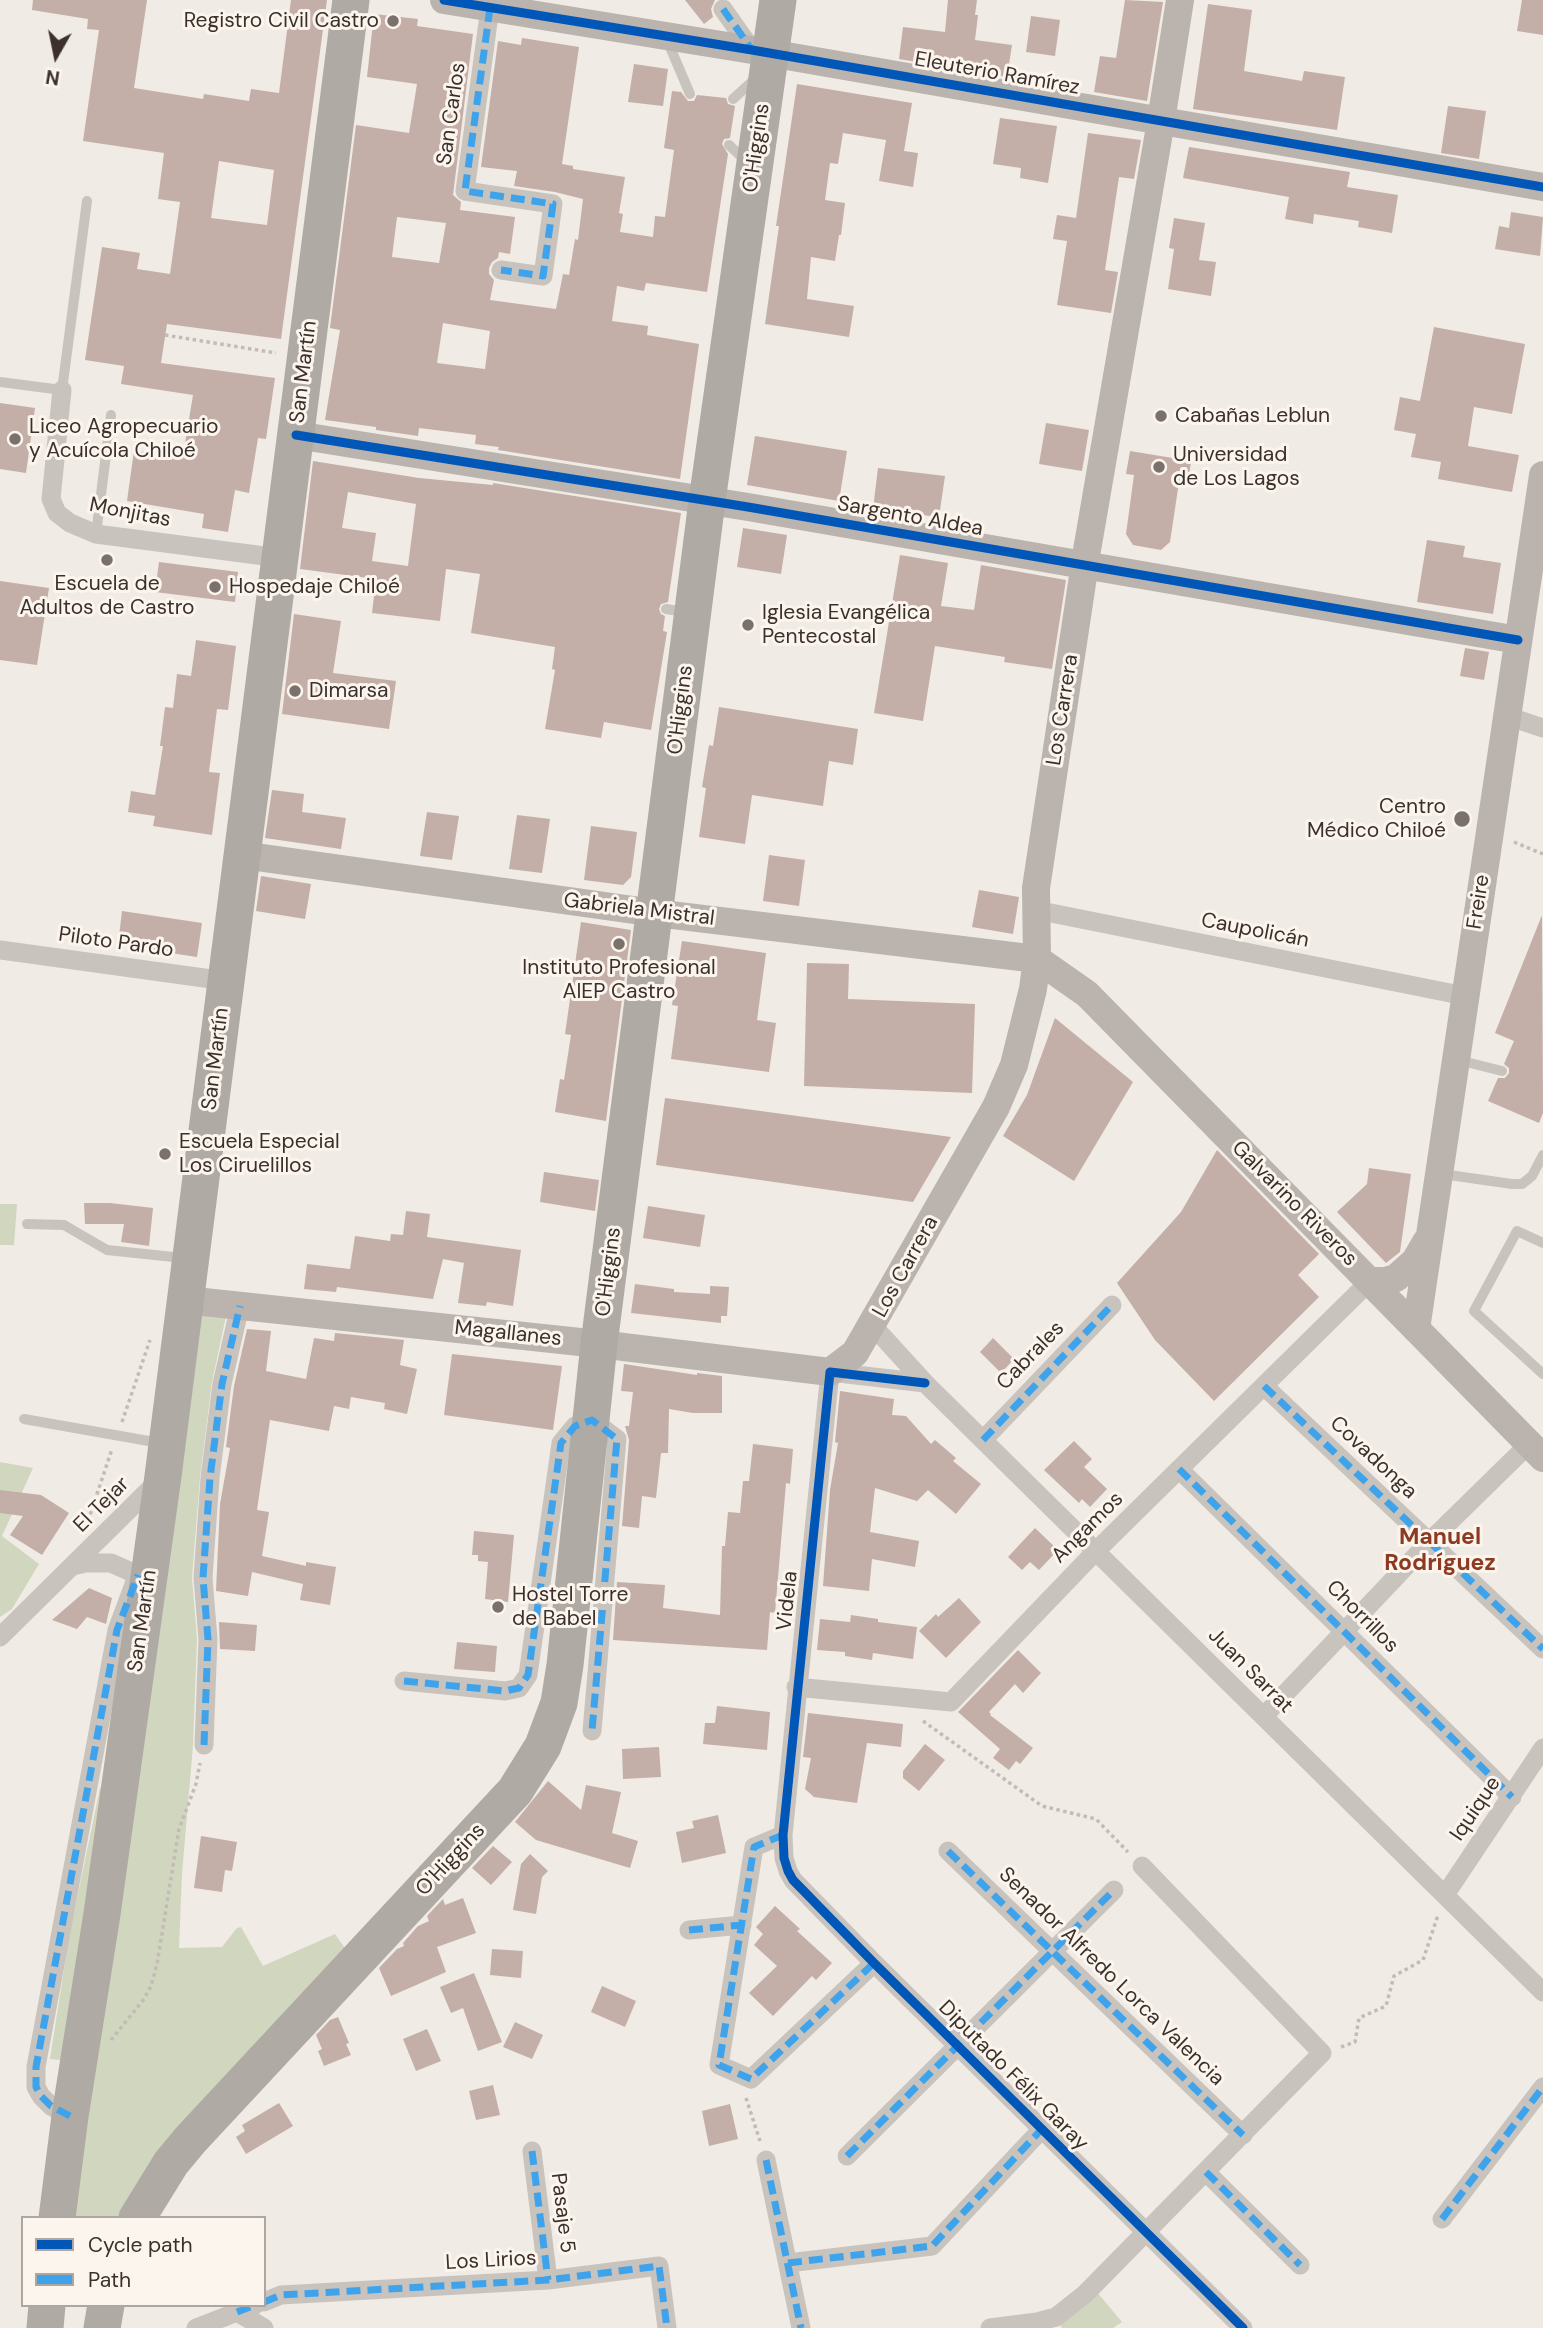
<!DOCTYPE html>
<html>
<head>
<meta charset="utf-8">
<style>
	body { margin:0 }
	#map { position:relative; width:1543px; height:2328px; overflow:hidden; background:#f0ebe5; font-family:"DM Sans",sans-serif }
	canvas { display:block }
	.legend { position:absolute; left:21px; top:2216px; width:245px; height:91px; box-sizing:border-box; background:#fbf5ee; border:2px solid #aea6a0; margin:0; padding:9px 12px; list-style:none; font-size:21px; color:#3b302b }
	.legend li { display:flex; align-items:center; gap:14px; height:35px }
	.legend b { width:35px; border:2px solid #aea6a0 }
	.north { position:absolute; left:21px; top:21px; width:70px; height:70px; -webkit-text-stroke:5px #fbf5ee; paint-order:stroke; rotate:189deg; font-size:19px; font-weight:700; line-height:28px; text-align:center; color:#3b302b }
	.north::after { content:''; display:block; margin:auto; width:24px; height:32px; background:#3b302b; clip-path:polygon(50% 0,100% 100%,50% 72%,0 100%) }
</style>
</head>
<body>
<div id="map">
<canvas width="1543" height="2328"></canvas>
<ul class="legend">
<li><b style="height:9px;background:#0057b8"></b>Cycle path</li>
<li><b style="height:9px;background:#3fa3eb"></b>Path</li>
</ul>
<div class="north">N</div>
</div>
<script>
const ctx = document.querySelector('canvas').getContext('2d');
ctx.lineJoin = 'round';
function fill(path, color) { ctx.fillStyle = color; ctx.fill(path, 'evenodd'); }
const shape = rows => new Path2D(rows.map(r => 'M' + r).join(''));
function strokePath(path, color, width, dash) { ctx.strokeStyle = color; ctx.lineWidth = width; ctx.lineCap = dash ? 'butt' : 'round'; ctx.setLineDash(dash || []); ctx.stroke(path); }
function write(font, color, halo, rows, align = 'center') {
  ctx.font = font + ' "DM Sans",sans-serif'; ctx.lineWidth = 6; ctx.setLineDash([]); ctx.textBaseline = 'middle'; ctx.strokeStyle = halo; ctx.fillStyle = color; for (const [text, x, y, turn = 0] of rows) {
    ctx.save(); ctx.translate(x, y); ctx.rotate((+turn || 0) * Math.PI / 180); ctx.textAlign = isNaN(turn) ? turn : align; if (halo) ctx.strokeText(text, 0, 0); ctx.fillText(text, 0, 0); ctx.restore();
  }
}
fill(shape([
	[0,1204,17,1204,14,1245,0,1245],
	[195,1311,226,1316,212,1382,200,1477,192,1578,197,1639,193,1745,182,1874,179,1948,222,1947,237,1928,241,1927,263,1966,335,1934,349,1954,128,2218,73,2218],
	[0,1462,33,1468,2,1536,39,1564,12,1609,0,1617],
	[100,1788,111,1789,71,2061,50,2059,69,1937],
	[1092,2286,1122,2322,1113,2328,1062,2328,1056,2317]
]), '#d1d6bf');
fill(shape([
	[33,0,147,0,134,88,203,99,204,94,249,101,251,89,279,93,291,0,327,0,281,339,167,324,161,363,275,378,266,439,258,438,249,493,235,490,228,532,202,528,204,514,127,501,134,451,183,456,193,395,121,384,124,366,85,360,102,247,140,253,137,269,170,274,180,202,158,199,164,153,83,141,99,30,87,29,88,19,32,10],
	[219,161,274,170,267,225,211,218],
	[685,0,715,0,711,9,713,17,704,24],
	[948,0,977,0,975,15,978,15,975,40,1012,45,1007,77,899,59,903,27,945,32],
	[1125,0,1163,2,1147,101,1094,92,1100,56,1116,58],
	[1522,0,1543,0,1543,35,1517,31],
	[1208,4,1252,10,1244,71,1302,81,1304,71,1345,77,1337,130,1193,109],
	[374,14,418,19,417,26,473,34,453,195,461,202,460,210,515,217,510,254,499,252,498,258,492,262,489,268,489,274,494,280,490,300,556,309,563,274,569,275,575,239,578,240,583,199,555,192,514,186,517,171,481,167,498,41,521,45,522,38,579,47,562,164,573,166,573,169,625,177,619,213,623,214,620,232,653,237,655,216,665,217,674,150,664,148,672,91,681,92,688,101,694,101,697,95,726,98,728,104,735,106,730,138,724,139,722,144,728,154,707,292,646,283,644,291,617,286,612,321,648,326,647,335,699,344,680,479,498,450,499,447,475,444,476,435,419,428,418,436,376,430,376,427,325,420,340,330,330,328,356,125,409,133,417,84,367,77],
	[397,217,446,223,439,263,392,257],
	[443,323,490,331,485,369,437,363],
	[1031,16,1060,20,1055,56,1026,52],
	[634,64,668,69,663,106,628,102],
	[797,84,912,103,904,151,918,153,913,187,879,181,886,140,843,133,838,164,830,163,825,200,845,203,841,235,839,235,835,261,811,257,807,299,854,306,849,337,765,324,779,226,776,226],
	[1448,106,1486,111,1479,159,1441,153],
	[1000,118,1057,126,1048,183,1020,178,1021,168,993,164],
	[1088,133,1141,140,1134,179,1119,177,1105,270,1118,272,1111,313,1057,305,1067,241,1053,239,1057,215,1076,218],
	[1189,147,1350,172,1347,187,1398,195,1392,233,1358,227,1359,221,1314,214,1313,224,1285,219,1289,197,1183,178],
	[1511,212,1543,217,1540,256,1495,249,1499,226,1509,228],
	[1174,218,1205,223,1199,260,1216,262,1211,296,1168,289,1174,249,1169,248],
	[1434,327,1525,344,1512,414,1474,407,1468,446,1519,455,1512,492,1438,479,1441,462,1411,457,1416,434,1394,430,1400,397,1420,401],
	[0,403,35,408,26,473,0,469],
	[1046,423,1089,430,1082,471,1039,464],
	[755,436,847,451,839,501,747,485],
	[1130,451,1191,461,1188,484,1179,482,1170,542,1161,550,1133,545,1126,534,1134,475,1126,474],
	[313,461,419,478,493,485,493,483,681,513,668,602,661,604,659,609,661,614,665,616,663,631,667,632,651,730,604,722,601,738,545,729,555,670,552,669,555,647,471,633,480,574,446,569,440,621,372,613,376,579,300,569],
	[348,492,416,504,408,566,372,561,376,533,342,528],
	[878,468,945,476,939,517,873,509],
	[743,528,787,535,781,574,737,567],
	[1427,540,1465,546,1463,557,1501,563,1493,614,1417,602],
	[900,555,948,563,941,606,974,610,981,565,1066,580,1052,669,1004,662,1005,657,935,646,923,721,874,713],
	[159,562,238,572,235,602,155,592],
	[0,581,49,588,37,665,0,660],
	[294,614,341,621,333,673,396,681,389,729,282,714],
	[196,640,236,646,228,710,217,709,209,772,220,773,212,835,153,826,155,816,128,812,131,791,155,795,163,746,160,746,165,707,173,708,177,674,191,676],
	[1465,648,1489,652,1484,680,1460,676],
	[719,707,858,729,853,765,829,761,823,806,752,795,745,844,699,837,706,788,702,787,709,745,713,746],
	[272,790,304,794,302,812,346,818,341,849,265,838],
	[427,812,459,816,452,860,420,856],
	[517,815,550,819,542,873,509,869],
	[591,826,637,832,631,877,623,885,584,880],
	[769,855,805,860,799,906,763,901],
	[261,876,311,884,305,919,256,911],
	[979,890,1019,897,1013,934,972,927],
	[122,911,202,923,197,957,118,945],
	[1542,915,1543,1113,1539,1123,1488,1101,1498,1078,1505,1078,1509,1073,1509,1068,1504,1064,1514,1041,1495,1033],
	[581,922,631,930,606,1121,555,1112,560,1079,564,1080,571,1035,565,1034],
	[682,941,766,953,757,1020,776,1023,769,1072,671,1059,678,1006,672,1005],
	[807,963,849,964,848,999,975,1004,972,1093,804,1086],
	[1055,1018,1133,1082,1074,1181,1003,1136,1027,1095],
	[665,1098,812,1118,951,1137,913,1202,656,1165],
	[1217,1150,1319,1254,1298,1275,1319,1297,1214,1401,1155,1340,1117,1283,1181,1212],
	[1369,1168,1411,1174,1400,1252,1386,1263,1337,1212,1367,1184],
	[544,1172,599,1180,595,1211,540,1202],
	[84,1203,110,1203,153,1208,149,1246,121,1242,124,1224,85,1224],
	[648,1206,705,1215,700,1247,643,1238],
	[406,1211,430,1214,427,1237,521,1250,513,1306,487,1302,486,1306,458,1303,464,1263,443,1259,433,1299,337,1287,336,1292,304,1289,307,1264,350,1269,355,1236,390,1241,391,1234,403,1235],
	[635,1284,674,1289,674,1292,710,1294,710,1286,729,1287,727,1316,721,1316,721,1323,631,1313],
	[247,1329,271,1331,266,1371,306,1379,314,1338,334,1341,335,1333,404,1340,400,1365,417,1369,407,1414,384,1409,385,1403,351,1397,349,1409,334,1406,329,1431,270,1420,257,1510,269,1512,262,1556,306,1566,306,1562,336,1567,330,1605,300,1600,303,1584,252,1572,248,1596,216,1591,220,1504,230,1448,226,1447,234,1386],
	[993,1338,1014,1359,1001,1373,980,1352],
	[452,1354,562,1366,553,1430,444,1415],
	[624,1364,697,1375,697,1373,722,1376,722,1413,693,1413,669,1409,668,1453,661,1453,656,1498,642,1496,639,1528,622,1526,629,1440,625,1426,629,1426,633,1392,621,1391],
	[840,1391,894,1399,892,1415,906,1416,931,1444,935,1440,956,1458,953,1461,981,1484,956,1514,928,1490,917,1501,875,1488,870,1532,919,1541,915,1567,872,1559,869,1591,823,1586,830,1490,838,1443,835,1442],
	[1074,1441,1092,1459,1084,1467,1107,1489,1090,1507,1082,1499,1079,1503,1044,1470],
	[753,1444,793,1449,790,1484,786,1483,775,1613,770,1612,767,1650,613,1640,617,1582,665,1585,663,1608,720,1615,722,1546,725,1546,728,1512,740,1513,743,1481,749,1481],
	[0,1490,41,1495,69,1513,42,1555,10,1535,23,1516,0,1513],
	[1035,1528,1058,1550,1039,1570,1030,1562,1022,1570,1008,1557],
	[474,1531,514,1535,508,1602,485,1599,488,1562,478,1561,478,1555,472,1555],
	[89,1588,112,1598,106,1624,87,1617,77,1629,52,1620],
	[959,1598,981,1622,946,1658,919,1631,936,1614,938,1617],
	[851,1615,878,1619,878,1622,917,1627,913,1659,873,1653,872,1660,845,1656,845,1652,817,1650,820,1619,850,1622],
	[219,1622,257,1625,255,1651,220,1649],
	[457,1642,497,1646,495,1672,454,1669],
	[1018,1650,1041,1673,1023,1693,1015,1684,989,1712,991,1714,990,1715,1033,1748,1020,1764,1016,1761,1009,1770,993,1758,1000,1749,958,1712],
	[717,1706,770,1712,767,1750,703,1744,705,1723,715,1723],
	[808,1713,903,1724,901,1747,867,1743,857,1803,814,1797,805,1789,811,1758,803,1757],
	[925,1744,945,1760,919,1791,903,1778,903,1771],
	[659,1747,661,1777,623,1779,622,1749],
	[548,1781,581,1810,586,1785,621,1792,612,1833,638,1841,630,1868,536,1840,515,1822],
	[718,1815,726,1853,682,1863,676,1832,694,1828,692,1821],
	[201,1836,237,1842,232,1871,225,1870,222,1892,194,1888],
	[493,1846,512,1862,491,1885,472,1868],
	[530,1854,548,1871,542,1877,536,1914,513,1910,521,1864],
	[463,1898,476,1933,437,1947,446,1972,391,1996,379,1968,397,1949,404,1946,403,1943,418,1926,429,1921,427,1916,443,1899,445,1905],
	[775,1906,800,1929,797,1931,832,1963,816,1980,812,1976,773,2016,749,1993,777,1966,754,1945,763,1934,756,1927],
	[492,1949,523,1951,521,1978,490,1975],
	[474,1973,502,2042,478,2051,463,2008,451,2013,440,1987],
	[602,1986,636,2001,625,2027,591,2012],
	[338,2017,349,2043,346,2044,351,2055,324,2066,318,2051,322,2049,316,2035,330,2020],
	[515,2022,543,2035,532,2059,503,2047],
	[427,2029,441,2061,416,2071,403,2039],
	[493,2085,500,2115,476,2120,469,2091],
	[279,2103,293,2126,246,2154,236,2137,245,2131,242,2125],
	[730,2104,738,2139,709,2146,702,2111]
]), '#c3afa7');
strokePath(shape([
	[165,335,276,353],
	[1514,842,1543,854],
	[122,1422,150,1340],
	[88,1521,112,1449],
	[923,1721,1042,1806,1096,1819,1128,1852],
	[111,2040,144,1999,151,1986,157,1964,179,1829,196,1784,200,1763],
	[1341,2047,1355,2042,1359,2018,1386,2006,1394,1976,1423,1960,1438,1915],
	[746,2098,760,2141]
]), '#c2bbb6', 3.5, [3.5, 3.5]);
strokePath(shape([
	[667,40,690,94],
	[733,99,756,78],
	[729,145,746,161],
	[0,382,62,390,87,201],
	[96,534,111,415],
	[666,609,685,612],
	[1458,1060,1502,1071],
	[1442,1174,1512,1184,1522,1184,1532,1176,1543,1155],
	[27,1224,64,1225,107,1250,183,1258],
	[1543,1243,1517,1231,1474,1311,1543,1374],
	[24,1419,160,1443]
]), '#c9c3be', 10);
strokePath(shape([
	[490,8,465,191,553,204,543,276,501,270],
	[723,9,752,50],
	[62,390,51,499,57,513,70,523,96,534,280,558],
	[1507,716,1543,728],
	[1036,910,1465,996],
	[0,950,226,981],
	[873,1326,925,1383,1543,1992],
	[925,1383,830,1372,783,1835,784,1858,788,1871,793,1880,874,1963,1243,2328],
	[1264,1386,1543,1649],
	[983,1440,1112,1305],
	[1179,1469,1512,1797],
	[73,1566,85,1563,111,1563,138,1575,150,1576],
	[0,1637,160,1479],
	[404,1681,505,1691,519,1688,528,1675,561,1443,575,1426,592,1420,617,1439,592,1731],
	[796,1687,951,1702,1096,1551,1370,1281],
	[1264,1716,1429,1542,1529,1444],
	[204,1745,208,1639,203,1578,210,1478,222,1384,240,1306],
	[783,1835,754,1847,719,2065,751,2079,874,1963],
	[948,1851,1243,2135],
	[1445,1895,1543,1748],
	[689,1930,742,1925],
	[70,2116,51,2106,41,2096,36,2087,36,2067,117,1630,136,1579],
	[532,2151,548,2280],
	[847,2156,1114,1890],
	[766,2160,801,2328],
	[1206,2172,1300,2265],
	[1442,2219,1543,2087],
	[788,2263,932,2246,1041,2130],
	[264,2302,281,2295,548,2280,659,2266,667,2328],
	[237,2312,264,2328],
	[196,2328,255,2305],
	[990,2328,1037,2322,1056,2317,1085,2294,1322,2053,1142,1866]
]), '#c9c3be', 19);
strokePath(shape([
	[444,0,752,50,1543,187],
	[296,435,748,507,1518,640],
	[242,855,655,913,1037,959,1087,994,1543,1458],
	[1370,1281,1385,1281,1396,1278,1415,1261,1426,1242],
	[185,1300,599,1344,830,1372,855,1353,996,1107,1014,1065,1033,989,1037,959,1036,888,1087,550,1161,121,1180,0],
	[1416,1329,1543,475]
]), '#bab3ae', 28);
strokePath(shape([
	[57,2218,70,2116,102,1914,163,1476,351,0],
	[137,2218,171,2163,191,2139,515,1791,543,1746,559,1703,565,1665,599,1344,707,501,778,0],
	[45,2328,47,2305],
	[102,2328,106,2305]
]), '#afaaa4', 37);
strokePath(shape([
	[490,8,465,191,553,204,543,276,501,270],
	[723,9,752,50],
	[1264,1386,1543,1649],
	[983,1440,1112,1305],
	[1179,1469,1512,1797],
	[404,1681,505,1691,519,1688,528,1675,561,1443,575,1426,592,1420,617,1439,592,1731],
	[204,1745,208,1639,203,1578,210,1478,222,1384,240,1306],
	[783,1835,754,1847,719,2065,751,2079,874,1963],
	[948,1851,1243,2135],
	[689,1930,742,1925],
	[70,2116,51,2106,41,2096,36,2087,36,2067,117,1630,138,1575],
	[532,2151,548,2280],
	[847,2156,1114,1890],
	[766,2160,801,2328],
	[1206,2172,1300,2265],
	[1442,2219,1543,2087],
	[788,2263,932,2246,1041,2130],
	[264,2302,281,2295,548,2280,659,2266,667,2328],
	[237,2312,255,2305]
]), '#3fa3eb', 7, [14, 7]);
strokePath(shape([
	[444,0,752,50,1543,187],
	[296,435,748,507,1518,640],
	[925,1383,830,1372,783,1835,784,1858,788,1871,793,1880,874,1963,1243,2328]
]), '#0057b8', 9);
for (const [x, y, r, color] of [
	[393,21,7,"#7a716c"],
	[1161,416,7,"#7a716c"],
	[15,439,7,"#7a716c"],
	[1159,467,7,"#7a716c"],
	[107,560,7,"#7a716c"],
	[215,587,7,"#7a716c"],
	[748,625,7,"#7a716c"],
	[295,691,7,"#7a716c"],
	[1462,819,9,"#7a716c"],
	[619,944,7,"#7a716c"],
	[165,1154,7,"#7a716c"],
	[498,1607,7,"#7a716c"]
]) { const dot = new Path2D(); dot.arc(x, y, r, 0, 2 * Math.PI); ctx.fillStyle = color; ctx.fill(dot); strokePath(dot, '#fbf5ee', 2.5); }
write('21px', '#3b302b', '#fbf5ee', [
	["Registro Civil Castro",379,21,"right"],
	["Cabañas Leblun",1175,416],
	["Liceo Agropecuario",29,427],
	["y Acuícola Chiloé",29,451],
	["Universidad",1173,455],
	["de Los Lagos",1173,479],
	["Escuela de",107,584,"center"],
	["Adultos de Castro",107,608,"center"],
	["Hospedaje Chiloé",229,587],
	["Iglesia Evangélica",762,613],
	["Pentecostal",762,637],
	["Dimarsa",309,691],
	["Centro",1446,807,"right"],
	["Médico Chiloé",1446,831,"right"],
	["Instituto Profesional",619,968,"center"],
	["AIEP Castro",619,992,"center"],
	["Escuela Especial",179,1142],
	["Los Ciruelillos",179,1166],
	["Hostel Torre",512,1595],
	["de Babel",512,1619]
], 'left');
write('21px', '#3b302b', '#fbf5ee', [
	["Eleuterio Ramírez",997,74,10],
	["San Carlos",452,114,-82],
	["O'Higgins",757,148,-82],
	["San Martín",304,372,-83],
	["Monjitas",130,513,11],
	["Sargento Aldea",910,517,10],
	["O'Higgins",681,710,-83],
	["Los Carrera",1063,710,-81],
	["Freire",1479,902,-81],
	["Gabriela Mistral",639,910,7],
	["Caupolicán",1255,931,11],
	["Piloto Pardo",116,943,8],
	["San Martín",216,1059,-83],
	["Galvarino Riveros",1294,1204,45],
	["Los Carrera",906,1267,-61],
	["O'Higgins",609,1272,-83],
	["Magallanes",508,1334,6],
	["Cabrales",1031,1356,-46],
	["Covadonga",1373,1458,43],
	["El Tejar",102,1505,-45],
	["Angamos",1088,1528,-45],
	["Videla",788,1601,-84],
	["Chorrillos",1362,1617,45],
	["San Martín",143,1621,-82],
	["Juan Sarrat",1250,1671,45],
	["Iquique",1476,1809,-56],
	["O'Higgins",451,1860,-47],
	["Senador Alfredo Lorca Valencia",1111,1977,44],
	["Diputado Félix Garay",1013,2076,45],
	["Pasaje 5",562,2213,83],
	["Los Lirios",491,2261,-3]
]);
write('bold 23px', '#8c3b22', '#fbf5ee', [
	["Manuel",1440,1538],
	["Rodríguez",1440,1564]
]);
</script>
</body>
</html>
